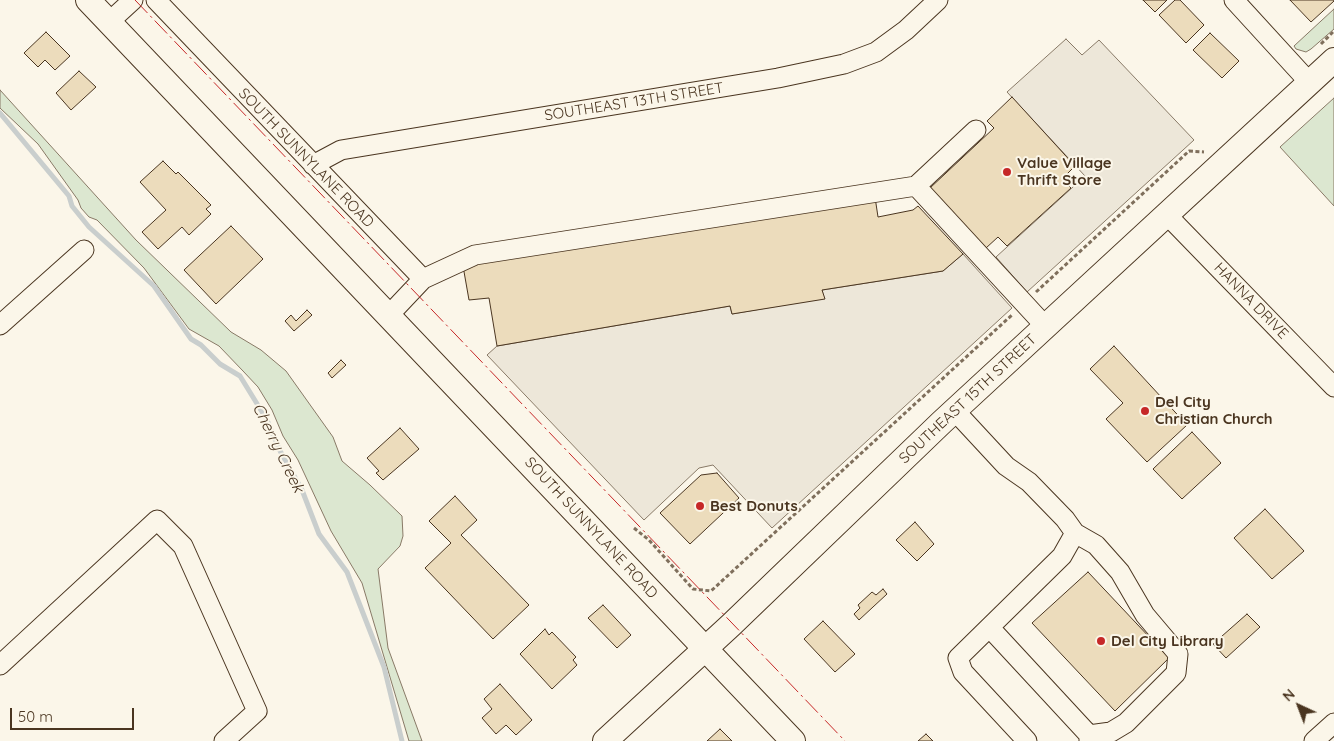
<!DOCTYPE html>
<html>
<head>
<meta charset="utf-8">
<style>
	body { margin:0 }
	#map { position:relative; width:1334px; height:741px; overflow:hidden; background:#fbf6e9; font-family:Quicksand,sans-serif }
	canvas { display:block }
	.north { position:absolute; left:1274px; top:681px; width:50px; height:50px; -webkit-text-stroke:4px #fbf6e9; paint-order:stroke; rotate:317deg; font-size:14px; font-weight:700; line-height:20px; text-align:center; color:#4a3520 }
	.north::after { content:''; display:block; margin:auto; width:18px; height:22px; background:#4a3520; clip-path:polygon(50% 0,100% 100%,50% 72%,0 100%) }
	.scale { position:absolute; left:10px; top:708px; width:124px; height:22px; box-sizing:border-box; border:2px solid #4a3520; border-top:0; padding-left:6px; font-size:15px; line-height:18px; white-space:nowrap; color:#4a3520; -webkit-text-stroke:4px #fbf6e9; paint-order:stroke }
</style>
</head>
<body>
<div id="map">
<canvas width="1334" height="741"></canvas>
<div class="north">N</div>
<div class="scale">50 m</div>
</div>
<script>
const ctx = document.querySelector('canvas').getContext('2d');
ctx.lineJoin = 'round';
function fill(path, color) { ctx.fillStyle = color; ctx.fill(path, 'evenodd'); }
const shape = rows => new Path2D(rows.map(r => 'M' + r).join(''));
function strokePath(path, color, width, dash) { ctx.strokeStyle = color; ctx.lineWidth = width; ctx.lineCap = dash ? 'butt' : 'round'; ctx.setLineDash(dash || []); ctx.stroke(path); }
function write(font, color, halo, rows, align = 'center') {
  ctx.font = font + ' Quicksand,sans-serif'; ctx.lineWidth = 4; ctx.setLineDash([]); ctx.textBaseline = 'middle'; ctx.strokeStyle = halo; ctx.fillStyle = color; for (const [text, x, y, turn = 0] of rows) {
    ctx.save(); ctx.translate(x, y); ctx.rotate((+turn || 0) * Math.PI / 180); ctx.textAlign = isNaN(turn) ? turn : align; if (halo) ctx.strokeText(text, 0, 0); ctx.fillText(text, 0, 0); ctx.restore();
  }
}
const green = shape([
	[1334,9,1334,29,1311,49,1306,52,1296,49,1294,46,1334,9],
	[0,90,136,240,231,332,261,350,286,371,333,437,342,461,370,485,402,516,403,536,400,546,378,569,388,648,422,741,409,741,362,583,331,531,298,460,283,436,272,410,258,387,243,371,219,346,189,329,144,268,97,220,89,217,81,208,78,200,38,144,0,108,0,90],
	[1334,98,1334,206,1280,147,1334,98]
]);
fill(green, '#dce7d0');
strokePath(green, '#887966', 1);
const parking = shape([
	[1066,39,1082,55,1099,40,1194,140,1027,292,996,257,1085,176,1007,92,1066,39],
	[963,254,1012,308,772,528,713,465,699,468,644,520,487,355,497,346,730,306,732,314,824,298,822,290,943,271,963,254]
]);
fill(parking, '#ede7d9');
strokePath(parking, '#887966', 1);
strokePath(shape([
	[0,113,69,196,72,206,89,227,154,286,191,339,201,345,220,364,240,376,267,420,279,449,302,490,319,534,347,572,384,667,402,741]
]), '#c9cecd', 5);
const building = shape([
	[1143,0,1167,0,1155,12,1143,0],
	[1175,0,1180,0,1204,25,1186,43,1159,15,1175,0],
	[1290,0,1334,0,1334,1,1311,22,1290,0],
	[46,32,70,56,55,70,45,60,38,67,24,53,46,32],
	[1210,33,1239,61,1222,78,1193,50,1210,33],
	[79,71,96,87,71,110,56,93,79,71],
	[1012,97,1075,166,1062,179,1071,188,1007,246,998,237,986,248,930,188,994,128,987,121,1012,97],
	[163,161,176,174,178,172,211,205,206,209,211,214,189,235,182,227,158,249,142,232,166,210,140,182,163,161],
	[875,197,878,217,913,210,918,206,963,254,943,271,822,290,825,299,732,314,730,306,497,346,489,298,469,300,463,266,875,197],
	[231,226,263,259,216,304,184,270,231,226],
	[307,310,312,315,294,331,285,321,291,315,296,321,307,310],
	[1114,346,1187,425,1147,462,1106,419,1123,403,1090,369,1114,346],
	[341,360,346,365,332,378,328,373,341,360],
	[400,428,419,449,383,480,376,473,379,471,367,458,400,428],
	[1192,432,1221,463,1182,499,1153,469,1192,432],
	[717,473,739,498,690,544,660,513,701,475,717,473],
	[455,496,477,520,461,535,529,605,493,639,425,568,451,543,429,521,455,496],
	[1265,509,1304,551,1272,579,1234,538,1265,509],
	[915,522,934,544,917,561,896,540,915,522],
	[1088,572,1169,658,1115,711,1032,623,1088,572],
	[883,589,887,594,859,620,854,614,860,608,858,605,872,592,876,595,883,589],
	[603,605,631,635,617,648,588,618,603,605],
	[1247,614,1260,627,1226,658,1213,644,1247,614],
	[823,621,855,654,835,672,804,639,823,621],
	[545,629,549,635,552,632,576,657,573,660,577,665,552,689,520,654,545,629],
	[500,684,532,720,516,735,506,725,496,734,482,718,492,709,484,699,500,684],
	[720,729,732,741,707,741,720,729],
	[926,734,933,741,918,741,926,734]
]);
fill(building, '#ecdcbc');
strokePath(building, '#4a3520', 1);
const minor = shape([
	[156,0,423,279,389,315],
	[1234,0,1309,82],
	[109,22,133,0],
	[313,165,341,150,778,78,844,64,876,52,906,30,938,0],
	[916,186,1046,327],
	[1167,215,1334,387],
	[423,279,475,255,916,186,976,130],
	[0,325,84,250],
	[955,411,1006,466,1029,482,1065,519,1075,533,1062,556,958,658,963,672,1027,741],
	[1075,533,1096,545,1120,572,1145,615,1178,654,1176,673,1126,723,1111,732,1089,735],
	[990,628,1089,735,1089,741],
	[0,665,157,520,183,546,257,711,224,741],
	[1314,741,1334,723]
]);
const major = shape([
	[88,0,793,741],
	[605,741,731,625,942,422,1334,60]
]);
strokePath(minor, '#4a3520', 21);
strokePath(major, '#4a3520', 26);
strokePath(shape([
	[1321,44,1334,31],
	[1036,292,1189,151,1204,152],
	[634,528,649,540,693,589,711,591,1013,314]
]), '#7f6f5c', 3, [4, 2.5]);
strokePath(minor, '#fbf6e9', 19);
strokePath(major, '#fbf6e9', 24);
strokePath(shape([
	[135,0,845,741]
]), '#c62828', 1, [18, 4, 2.5, 4]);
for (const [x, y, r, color] of [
	[1007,172,5,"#c62828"],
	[1145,411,5,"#c62828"],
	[700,506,5,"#c62828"],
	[1101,641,5,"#c62828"]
]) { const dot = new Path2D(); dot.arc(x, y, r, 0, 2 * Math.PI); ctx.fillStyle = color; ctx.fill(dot); strokePath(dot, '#fbf6e9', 2); }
write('15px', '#4a3520', '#fbf6e9', [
	["SOUTHEAST 13TH STREET",634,102,-9],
	["SOUTH SUNNYLANE ROAD",306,158,46],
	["HANNA DRIVE",1251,301,46],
	["SOUTHEAST 15TH STREET",968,399,-43],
	["SOUTH SUNNYLANE ROAD",591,528,47]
]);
write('bold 15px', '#4a3520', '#fbf6e9', [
	["Value Village",1017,163],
	["Thrift Store",1017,180],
	["Del City",1155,402],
	["Christian Church",1155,419],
	["Best Donuts",710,506],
	["Del City Library",1111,641]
], 'left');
write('italic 16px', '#4a3520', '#fbf6e9', [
	["Cherry Creek",278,448,64]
]);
</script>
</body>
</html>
